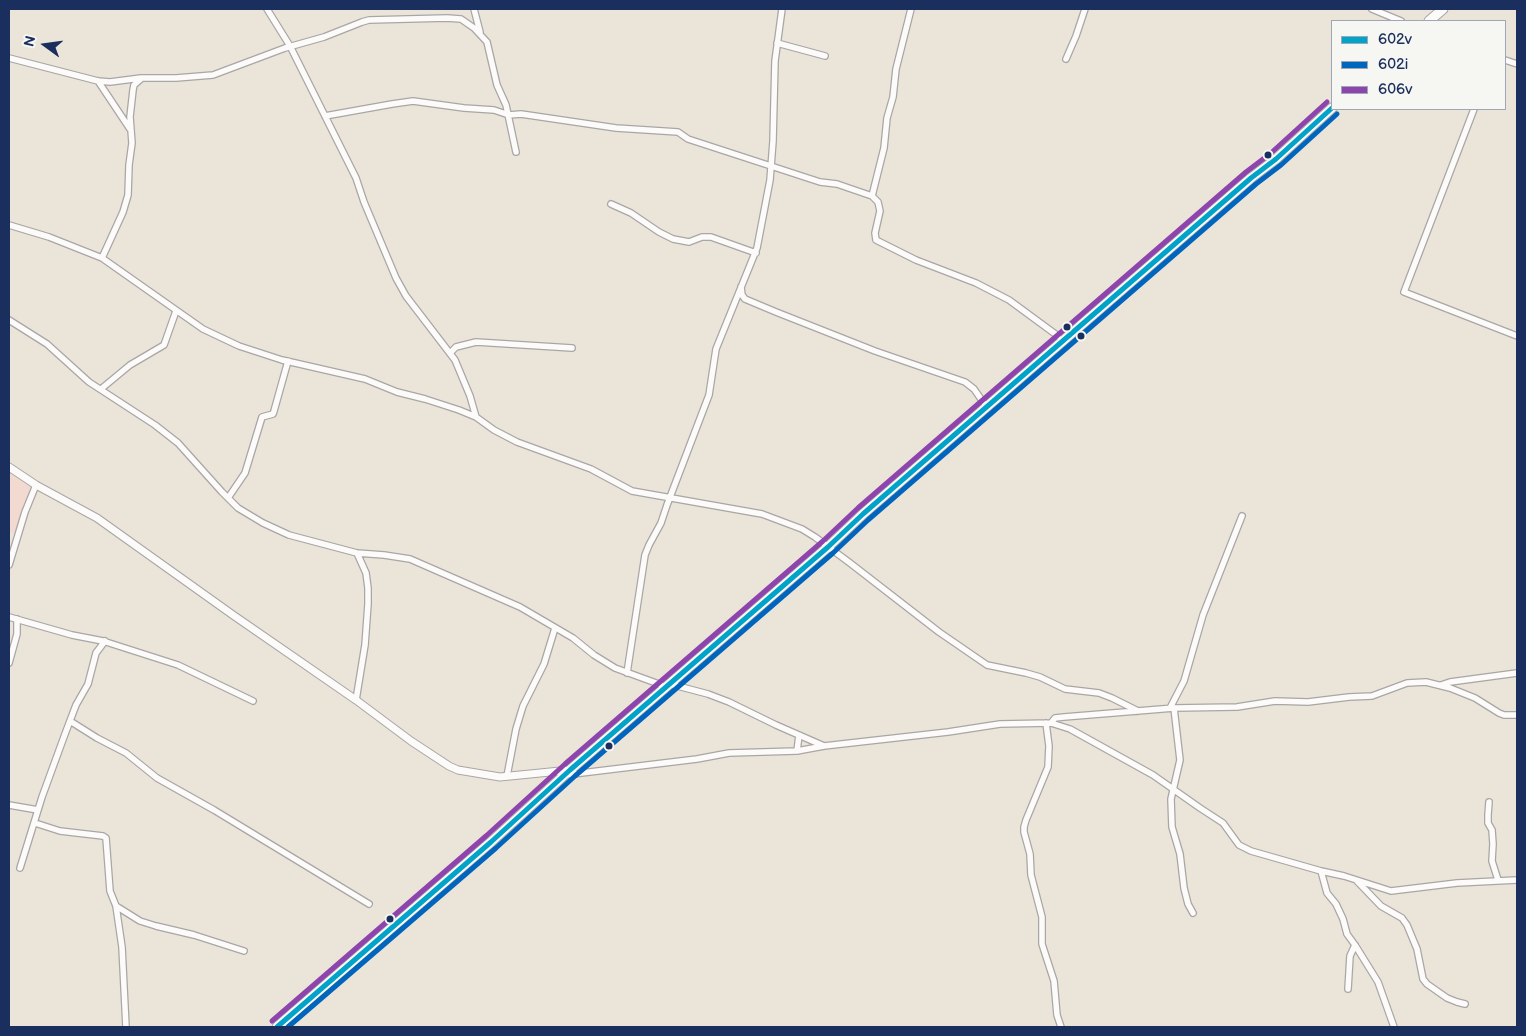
<!DOCTYPE html>
<html>
<head>
<meta charset="utf-8">
<style>
	body { margin:0 }
	#map { position:relative; width:1526px; height:1036px; overflow:hidden; background:#ebe4d9; font-family:"Balsamiq Sans",sans-serif }
	canvas { display:block }
	.frame { position:absolute; inset:0; border:10px solid #1b2f5e; pointer-events:none }
	.legend { position:absolute; left:1331px; top:20px; width:175px; height:90px; box-sizing:border-box; background:#f6f6f2; border:1px solid #9ea6b7; margin:0; padding:6px 9px; list-style:none; font-size:15px; color:#1b2f5e }
	.legend li { display:flex; align-items:center; gap:10px; height:25px }
	.legend b { width:25px; border:1px solid #9ea6b7 }
	.north { position:absolute; left:20px; top:20px; width:50px; height:50px; -webkit-text-stroke:4px #f6f6f2; paint-order:stroke; rotate:284deg; font-size:14px; font-weight:700; line-height:20px; text-align:center; color:#1b2f5e }
	.north::after { content:''; display:block; margin:auto; width:18px; height:22px; background:#1b2f5e; clip-path:polygon(50% 0,100% 100%,50% 72%,0 100%) }
</style>
</head>
<body>
<div id="map">
<canvas width="1526" height="1036"></canvas>
<div class="frame"></div>
<ul class="legend">
<li><b style="height:6px;background:#01a3c8"></b>602v</li>
<li><b style="height:6px;background:#0065bd"></b>602i</li>
<li><b style="height:6px;background:#8e44ad"></b>606v</li>
</ul>
<div class="north">N</div>
</div>
<script>
const ctx = document.querySelector('canvas').getContext('2d');
ctx.lineJoin = 'round';
function fill(path, color) { ctx.fillStyle = color; ctx.fill(path, 'evenodd'); }
const shape = rows => new Path2D(rows.map(r => 'M' + r).join(''));
function strokePath(path, color, width, dash) { ctx.strokeStyle = color; ctx.lineWidth = width; ctx.lineCap = dash ? 'butt' : 'round'; ctx.setLineDash(dash || []); ctx.stroke(path); }
fill(shape([
	[9,473,33,488,14,534,9,531]
]), '#f2dad0');
const minor = shape([
	[267,9,290,46,356,178,364,202,396,278,406,296,455,360,470,396,476,417],
	[474,9,480,32],
	[1372,9,1401,21],
	[777,43,825,56],
	[9,58,98,81,110,82,141,78],
	[1066,59,1076,36,1085,9],
	[1505,60,1517,64],
	[98,81,130,129],
	[1474,109,1404,292,1517,336],
	[325,116,392,104,413,101,464,108,494,110,509,115,521,114,616,128,678,132,688,139,820,182,837,184,872,196,878,202,880,211,875,233,876,240,916,260,976,283,1009,300,1058,336],
	[872,196,884,148,887,118,893,97,896,69,911,9],
	[611,204,631,213,659,232,673,239,689,242,702,237,711,237,756,253],
	[9,225,49,237,102,258,203,329,239,346,282,360,365,379,397,392,425,399,459,410,476,417,494,430,517,442,591,469,632,491,762,514,802,529,815,537,850,563,939,632,987,665,1026,673,1040,677,1065,689,1099,693,1112,698,1138,711],
	[102,258,123,212,128,195,129,165,132,143,130,117,133,90,134,85,142,78,176,78,213,75,285,48,324,37,362,22,369,20,447,18,461,19,474,28,487,42,497,85,506,105,516,152],
	[741,287,742,295,745,299,776,312,875,351,965,382,974,389,983,402],
	[9,320,47,344,89,382,155,425,178,443,222,492,238,508,263,523,289,535,357,553,384,555,410,559,520,607,573,638,594,655,615,668,667,687],
	[450,353,456,347,476,342,572,348],
	[101,389,130,365,164,345,176,311],
	[228,498,245,473,262,417,273,414,274,411,288,361],
	[9,565,25,512,36,485],
	[9,617,72,635,103,641,178,665,253,701],
	[9,663,17,634,17,619],
	[627,673,645,555,649,545,661,523,667,505,709,395,716,349,757,248,770,180,773,141,775,61,782,9],
	[670,684,708,694,729,702,776,725,824,746],
	[1441,685,1450,682,1517,673],
	[356,700,365,645,368,604,368,588,366,573,357,553],
	[1170,708,1184,681,1203,615,1242,516],
	[1174,708,1180,760,1171,799,1172,827,1180,854,1184,888,1188,904,1193,913],
	[70,721,97,738,126,753,157,778,214,810,369,904],
	[1046,723,1049,746,1048,767,1026,820,1024,827,1024,832,1030,854,1031,875,1042,917,1042,944,1054,981,1057,1015,1061,1027],
	[1051,723,1055,718,1064,717,1174,708,1237,707,1275,701,1308,702,1349,697,1372,696,1407,683,1426,682,1450,688,1475,698,1499,713,1504,715,1517,715],
	[797,751,799,735],
	[565,775,697,759,729,753,797,751,824,746,948,732,1000,724,1051,723,1070,729,1153,775,1200,808,1223,823,1239,845,1251,851,1321,871,1344,876,1391,891,1457,883,1517,880],
	[507,776,516,729,523,706,544,664,555,628],
	[1489,802,1488,815,1488,823,1492,830,1493,844,1492,861,1498,880],
	[9,805,38,810],
	[35,823,60,831,103,836,106,838,110,891,116,906,122,947,126,1027],
	[20,868,42,797,65,734,76,705,88,684,96,653,105,641],
	[1321,871,1327,893,1336,904,1343,919,1347,934,1355,945,1378,982,1394,1027],
	[1357,881,1381,906,1402,918,1407,925,1417,949,1423,979,1427,984,1447,998,1457,1002,1465,1004],
	[116,906,140,921,156,926,194,935,244,951],
	[1348,989,1350,956,1355,945]
]);
const tertiary = shape([
	[9,467,36,485,97,518,233,615,356,700,411,741,449,766,458,770,500,777,570,770]
]);
const trunk = shape([
	[1429,21,1443,9],
	[277,1027,491,842,570,770,828,547,863,514,1251,178,1276,159,1332,108]
]);
strokePath(minor, '#a8a6a6', 8);
strokePath(tertiary, '#a8a6a6', 9);
strokePath(trunk, '#a8a6a6', 11);
strokePath(minor, '#fcfbf9', 5.5);
strokePath(tertiary, '#fcfbf9', 7);
strokePath(trunk, '#fcfbf9', 9);
strokePath(shape([
	[277,1027,491,842,570,770,828,547,863,514,1251,178,1276,159,1332,108]
]), '#01a3c8', 5);
strokePath(shape([
	[288,1027,496,848,575,776,833,553,868,520,1256,184,1281,165,1337,114]
]), '#0065bd', 5);
strokePath(shape([
	[272,1021,486,836,565,764,823,541,858,508,1246,172,1271,153,1327,102]
]), '#8e44ad', 5);
for (const [x, y, r, color] of [
	[1268,155,4.5,"#1b2f5e"],
	[1067,327,4.5,"#1b2f5e"],
	[1081,336,4.5,"#1b2f5e"],
	[609,746,4.5,"#1b2f5e"],
	[390,919,4.5,"#1b2f5e"]
]) { const dot = new Path2D(); dot.arc(x, y, r, 0, 2 * Math.PI); ctx.fillStyle = color; ctx.fill(dot); strokePath(dot, '#f6f6f2', 2); }
</script>
</body>
</html>
